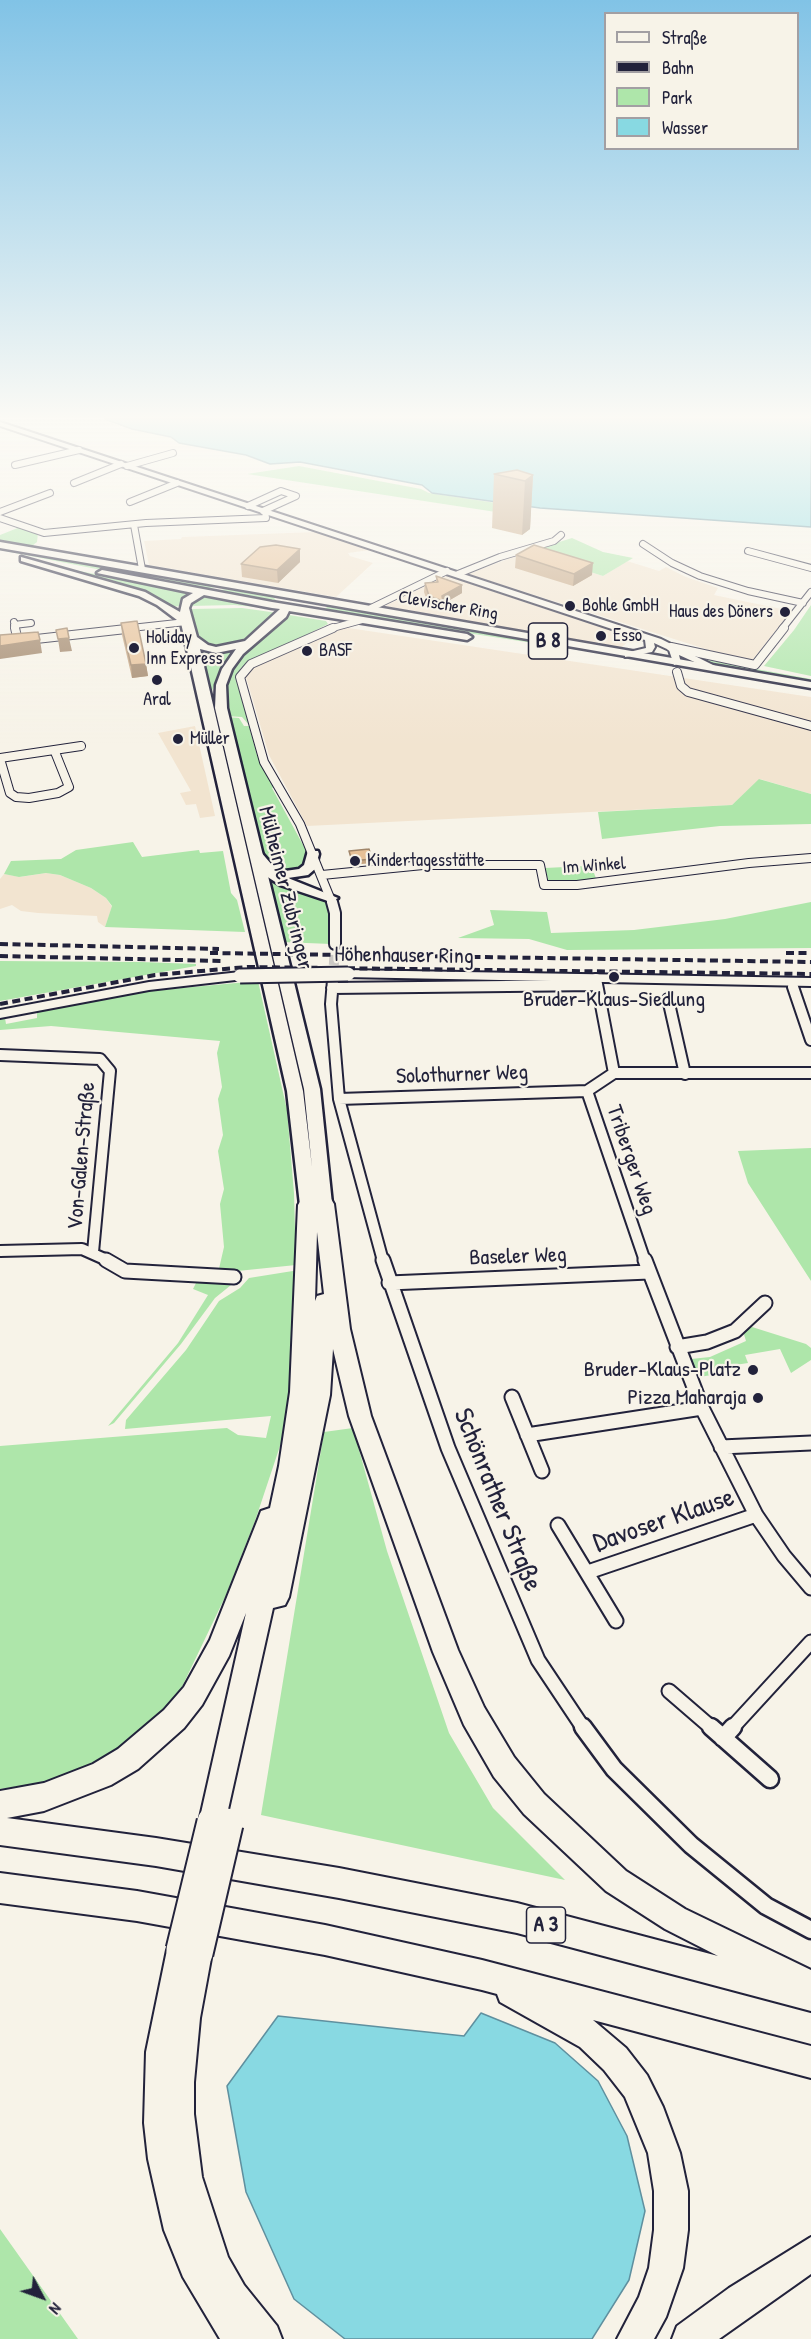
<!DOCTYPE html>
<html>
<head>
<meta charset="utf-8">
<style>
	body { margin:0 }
	#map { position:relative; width:811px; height:2339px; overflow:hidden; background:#f7f3e8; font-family:"Patrick Hand",sans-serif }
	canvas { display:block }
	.legend { position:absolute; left:604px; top:12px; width:195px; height:138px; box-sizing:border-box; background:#f7f3e8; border:2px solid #a29fa3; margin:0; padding:8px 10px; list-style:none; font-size:18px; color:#22223b }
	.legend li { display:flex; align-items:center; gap:12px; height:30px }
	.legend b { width:30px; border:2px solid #a29fa3 }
	.north { position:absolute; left:12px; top:2267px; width:60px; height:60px; -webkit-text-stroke:4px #f7f3e8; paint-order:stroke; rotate:131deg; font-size:16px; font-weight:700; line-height:24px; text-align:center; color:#22223b }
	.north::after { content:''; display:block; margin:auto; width:21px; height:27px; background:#22223b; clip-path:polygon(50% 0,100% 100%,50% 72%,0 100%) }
</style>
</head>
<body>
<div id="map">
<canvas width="811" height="2339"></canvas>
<ul class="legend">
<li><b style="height:8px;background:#f7f3e8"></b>Straße</li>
<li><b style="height:8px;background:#22223b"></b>Bahn</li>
<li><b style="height:16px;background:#aee6aa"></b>Park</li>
<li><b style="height:16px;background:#88d9e2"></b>Wasser</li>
</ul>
<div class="north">N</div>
</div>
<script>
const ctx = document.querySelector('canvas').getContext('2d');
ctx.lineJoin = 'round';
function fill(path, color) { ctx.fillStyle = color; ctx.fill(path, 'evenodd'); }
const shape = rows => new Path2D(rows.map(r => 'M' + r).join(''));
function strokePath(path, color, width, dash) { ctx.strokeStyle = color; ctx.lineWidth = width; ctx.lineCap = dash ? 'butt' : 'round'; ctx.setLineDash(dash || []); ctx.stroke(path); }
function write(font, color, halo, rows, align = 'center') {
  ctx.font = font + ' "Patrick Hand",sans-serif'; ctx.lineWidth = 4.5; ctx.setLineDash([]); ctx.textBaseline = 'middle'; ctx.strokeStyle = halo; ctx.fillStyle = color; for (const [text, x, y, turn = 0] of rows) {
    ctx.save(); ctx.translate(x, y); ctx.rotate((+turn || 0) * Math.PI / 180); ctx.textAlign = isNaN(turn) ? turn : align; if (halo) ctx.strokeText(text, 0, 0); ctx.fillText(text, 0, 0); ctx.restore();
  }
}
fill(shape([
	[315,532,370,550,348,553,350,556,373,563,336,597,149,565,144,541,181,539,182,537],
	[527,552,603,576,627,561,659,571,666,567,686,577,718,588,714,595,791,611,750,663,468,574],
	[446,576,450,577,632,638,621,648,385,606],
	[342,627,811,697,811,794,760,779,732,805,307,826,269,755,246,677,252,667],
	[195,726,215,816,200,818,196,804,186,805,180,793,191,791,158,733],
	[46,873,60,875,91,888,106,898,112,907,105,927,98,922,97,916,38,913,21,911,12,905,0,909,0,879,4,874,20,877]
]), '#f2e4d0');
fill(shape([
	[299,466,421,489,429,493,503,504,522,516,247,474],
	[20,527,38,533,37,542,32,546,0,540,0,535],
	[572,538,603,552,633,558,603,576,527,552],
	[0,548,139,571,133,574,122,574,0,550],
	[53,566,54,566,192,593,180,606,172,607,145,593],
	[145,571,226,585,199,590,134,577],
	[228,589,270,594,279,603,211,591],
	[201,595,280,609,234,605,190,606],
	[329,605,446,624,644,660,323,611],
	[811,605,811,676,764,666,794,630],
	[242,608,278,613,234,646,210,648,200,639,190,609],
	[289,615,326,621,328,624,241,668,237,679,249,725,242,717,226,716,225,688,232,669,249,648],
	[200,647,223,651,236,650,220,672,209,698],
	[696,658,811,679,811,683,715,666],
	[226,717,239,718,244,726,249,726,257,755,274,787,272,788,308,854,308,862,299,871,279,872,267,863,245,776],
	[759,779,811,794,811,824,720,826,602,839,598,812,732,805],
	[133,842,142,857,199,850,200,853,223,851,231,893,237,900,245,932,105,927,112,906,106,898,91,888,60,875,46,873,19,877,4,874,11,861,61,859,76,850],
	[585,866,589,873,594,873,597,881,553,883,548,880,545,868],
	[266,875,325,899,332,929,331,944,282,942],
	[811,902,811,948,567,950,529,939,458,938,494,925,490,910,547,912,551,933,634,930,725,919],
	[0,961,141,962,196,964,196,966,0,1001],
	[258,981,287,1110,294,1193,296,1265,218,1273,224,1247,220,1204,224,1189,218,1151,223,1135,218,1099,222,1087,217,1053,220,1041,51,1026,0,1030,0,1019,5,1018,6,1024,37,1018,37,1011,149,991],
	[811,1148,811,1281,748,1183,738,1151],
	[299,1270,292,1367,284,1434,255,1521,226,1595,180,1691,143,1732,95,1765,36,1784,0,1789,0,1446,213,1429,227,1428,238,1435,266,1438,271,1416,125,1429,126,1420,186,1350,219,1301,240,1288,249,1278],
	[197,1281,236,1281,215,1298,181,1344,114,1423,108,1426,178,1343,208,1295,193,1289],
	[752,1327,806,1344,811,1348,811,1360,791,1373,780,1349,745,1355,748,1363,716,1368,718,1374,699,1377,691,1359,710,1357,746,1341,743,1331],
	[353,1428,387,1551,449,1733,493,1808,565,1880,261,1815,324,1432],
	[0,2229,78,2339,0,2339]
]), '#aee6aa');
const water = shape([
	[105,419,811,419,811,527,540,508,432,493,422,485,300,462,270,464,246,455,179,443,171,437,132,429,105,419],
	[481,2013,555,2043,598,2081,627,2136,645,2211,629,2280,592,2339,345,2339,294,2299,246,2192,227,2086,278,2016,464,2036,481,2013]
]);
fill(water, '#88d9e2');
strokePath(water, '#5f909f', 1.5);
strokePath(shape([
	[333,980,335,944]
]), '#ccc9c5', 10, [10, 5]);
const minorFar4 = shape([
	[15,465,79,450],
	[127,466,173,453],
	[74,483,121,464],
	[130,502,177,483],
	[248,506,281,491,296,496,263,511],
	[0,512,50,493],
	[0,518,44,533,146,523,266,518,265,511],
	[134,525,142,569],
	[643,544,672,563,700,576,748,591,803,603],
	[748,551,811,568],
	[458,574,500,557,554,541,561,535],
	[371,608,447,571],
	[14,622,16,629],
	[14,625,31,623],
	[122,629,186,622],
	[329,629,362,620],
	[782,629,811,592]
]);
const minorFar3 = shape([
	[15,628,18,641],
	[0,643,135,628],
	[671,647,755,665,784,628],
	[677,672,681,686,688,692,811,726],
	[0,758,81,746],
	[0,759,10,793,16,797,29,798,58,793,69,787,55,752],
	[322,875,423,865,540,865,544,885,577,885,749,863,811,858],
	[332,903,300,824,264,762,240,677,251,664,333,628]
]);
const minorFar2 = shape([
	[332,902,335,913,335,944],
	[596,979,614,1073],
	[333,980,331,1004,339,1099,383,1261],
	[793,987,811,1040],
	[332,988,596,985],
	[668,999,685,1074],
	[0,1055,100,1059,110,1071,93,1252],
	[339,1099,587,1091],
	[0,1251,82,1249,109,1261],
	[645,1261,587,1091,614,1073,811,1073]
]);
const minorFar1 = shape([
	[106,1260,125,1271,234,1277],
	[383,1260,448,1448,538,1660,584,1729],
	[645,1260,702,1408,756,1515,784,1556,811,1588],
	[389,1283,649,1272],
	[677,1347,707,1342,735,1331,765,1303],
	[512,1397,542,1471],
	[527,1435,702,1408],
	[721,1447,811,1443],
	[558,1525,616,1621],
	[588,1572,756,1515],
	[669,1691,713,1729],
	[731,1729,811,1642]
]);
const minor = shape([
	[583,1727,614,1769,691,1845,766,1906,811,1930],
	[711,1727,770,1779],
	[723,1738,733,1727]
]);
const tertiary = shape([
	[0,422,661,639,719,668,712,670,679,655,681,663,674,665,669,650,654,643,655,647,652,652,625,657,625,653,646,648,645,640,0,426,0,422],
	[348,970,811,978,811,986,344,977,342,974,348,970],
	[240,972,246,976,244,979,149,990,0,1018,0,1010,149,982,240,972]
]);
const primary = shape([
	[0,542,811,682,811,688,0,548,0,542],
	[21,557,145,592,180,612,183,599,193,593,97,573,102,570,272,602,467,634,472,637,467,640,289,611,286,617,243,654,232,669,226,685,227,708,320,1089,332,1204,330,1208,324,1210,316,1205,308,1211,302,1209,300,1205,287,1091,181,623,157,605,139,596,21,561,21,557],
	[204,595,272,608,280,609,245,641,216,647,208,645,197,637,189,608,191,603,204,595],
	[200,649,216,653,236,649,222,669,216,685,215,708,304,1089,312,1167,303,1091,200,649]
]);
const trunk = shape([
	[255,850,260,851,278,872,299,869,304,865,308,851,318,851,319,854,315,869,308,875,288,878,338,898,331,902,280,885,263,874,250,857,250,851,255,850]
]);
const motorway = shape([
	[324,1197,331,1199,334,1204,350,1329,371,1416,458,1650,484,1707,514,1757,544,1794,626,1871,685,1909,811,1970,811,2011,517,1933,339,1898,156,1866,0,1845,0,1791,44,1783,93,1764,118,1749,164,1710,184,1687,210,1640,258,1519,261,1511,270,1508,279,1466,290,1392,298,1205,301,1200,308,1198,316,1201,324,1197],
	[317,1232,324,1294,317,1296,315,1301,317,1232],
	[333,1349,349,1416,433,1652,464,1725,494,1777,524,1814,606,1891,665,1929,718,1956,517,1903,339,1868,156,1838,7,1818,44,1811,111,1785,138,1769,184,1728,202,1705,229,1656,246,1613,199,1822,203,1832,213,1836,223,1832,273,1608,285,1605,289,1597,330,1395,333,1349],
	[0,1873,137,1891,325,1925,482,1960,811,2046,811,2078,593,2020,626,2048,647,2075,663,2107,680,2153,688,2191,688,2230,683,2268,666,2317,654,2339,617,2339,639,2297,649,2268,654,2230,654,2191,648,2153,625,2097,604,2070,580,2047,500,2002,497,1994,482,1990,325,1955,137,1921,0,1903,0,1873],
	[182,1935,208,1942,212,1953,200,2018,194,2082,194,2114,202,2177,228,2257,244,2285,277,2326,282,2339,220,2339,183,2277,164,2230,148,2159,144,2123,146,2052,167,1950,171,1939,182,1935],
	[811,2237,811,2274,719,2339,672,2339,677,2326,729,2288,811,2237]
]);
strokePath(minorFar4, '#22223b', 8);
strokePath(minorFar3, '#22223b', 10);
strokePath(minorFar2, '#22223b', 14);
strokePath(minorFar1, '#22223b', 17);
strokePath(minor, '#22223b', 21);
strokePath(tertiary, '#22223b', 4);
strokePath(primary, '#22223b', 5);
strokePath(trunk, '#22223b', 5);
strokePath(motorway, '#22223b', 4);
strokePath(minorFar4, '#f7f3e8', 6);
strokePath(minorFar3, '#f7f3e8', 8);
strokePath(minorFar2, '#f7f3e8', 10);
strokePath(minorFar1, '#f7f3e8', 13);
strokePath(minor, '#f7f3e8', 16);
fill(tertiary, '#f7f3e8');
fill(primary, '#f7f3e8');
fill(trunk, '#f7f3e8');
fill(motorway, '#f7f3e8');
strokePath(shape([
	[0,944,219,949],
	[210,953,811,962],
	[786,953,811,953],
	[0,956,222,961],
	[0,1004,155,975,247,967,811,974]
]), '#22223b', 4, [8, 4.5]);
const tertiaryBridge = shape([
	[240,976,348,974]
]);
const motorwayBridge = shape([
	[182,1950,213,1822],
	[197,1953,227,1824]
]);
strokePath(tertiaryBridge, '#22223b', 17, []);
strokePath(motorwayBridge, '#22223b', 35, []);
strokePath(tertiaryBridge, '#f7f3e8', 13);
strokePath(motorwayBridge, '#f7f3e8', 31);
fill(shape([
	[494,474,533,475,530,529,522,535,492,528],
	[300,549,300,562,278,583,242,577,241,564],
	[516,555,592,575,573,586,515,568],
	[436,576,462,585,462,593,443,604,443,609,428,604,424,592,425,583,436,583],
	[121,623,146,664,148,676,132,678,122,635],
	[349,851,372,859,372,863,352,865]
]), '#c6a582');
fill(shape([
	[533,475,530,529,522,535,525,481],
	[300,549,300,562,278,583,277,570],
	[593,563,592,575,573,586,574,574],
	[462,585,462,593,443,604,442,596],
	[69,638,72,651,60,652,58,639],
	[40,640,42,653,0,659,0,646],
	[146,664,148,676,132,678,131,665]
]), '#a1866a');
const building = shape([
	[517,470,533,475,525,481,494,474,517,470],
	[276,545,300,549,277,570,241,564,260,547,276,545],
	[534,545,593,563,574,574,516,555,534,545],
	[436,576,462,585,442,596,443,601,429,596,425,583,438,582,436,576],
	[137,621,146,664,131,665,121,623,137,621],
	[67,628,69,638,58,639,56,630,67,628],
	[38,632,40,640,0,646,0,635,38,632],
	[369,849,372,859,352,861,349,851,369,849]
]);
fill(building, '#e6c097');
strokePath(building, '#a1866a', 1.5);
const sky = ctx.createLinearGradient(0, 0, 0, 746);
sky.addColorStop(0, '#81c3e6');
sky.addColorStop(0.56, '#fbfaf5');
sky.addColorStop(1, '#fbfaf500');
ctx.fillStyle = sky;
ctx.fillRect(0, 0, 811, 746);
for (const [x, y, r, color] of [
	[570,606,6,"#22223b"],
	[785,612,6,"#22223b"],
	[601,636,6,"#22223b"],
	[134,648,6,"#22223b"],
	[307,651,6,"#22223b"],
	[157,680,6,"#22223b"],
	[178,739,6,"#22223b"],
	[355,861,6,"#22223b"],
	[614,977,6,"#22223b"],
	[753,1370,6,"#22223b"],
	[758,1398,6,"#22223b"]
]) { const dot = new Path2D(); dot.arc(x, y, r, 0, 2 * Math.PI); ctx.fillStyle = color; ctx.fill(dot); strokePath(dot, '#f7f3e8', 2); }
write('18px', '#22223b', '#f7f3e8', [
	["Clevischer Ring",448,606,10],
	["Im Winkel",594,866,-4]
]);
write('18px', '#22223b', '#f7f3e8', [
	["Bohle GmbH",582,606],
	["Haus des Döners",773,612,"right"],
	["Esso",613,636],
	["Holiday",146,638],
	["Inn Express",146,659],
	["BASF",319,651],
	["Aral",157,700,"center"],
	["Müller",190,739],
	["Kindertagesstätte",367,861]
], 'left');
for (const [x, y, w] of [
	[548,641,39],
	[546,1925,39]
]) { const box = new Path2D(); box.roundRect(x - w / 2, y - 18, w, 36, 4.5); ctx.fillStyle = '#f7f3e8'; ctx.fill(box); strokePath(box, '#22223b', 1.5); }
write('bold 21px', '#22223b', null, [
	["B 8",548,641],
	["A 3",546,1925]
]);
write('22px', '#22223b', '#f7f3e8', [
	["Mülheimer Zubringer",285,888,76],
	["Höhenhauser Ring",404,956,1],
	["Solothurner Weg",462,1075,-2],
	["Von-Galen-Straße",82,1156,-85],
	["Triberger Weg",631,1160,71],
	["Baseler Weg",518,1257,-2]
]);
write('22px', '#22223b', '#f7f3e8', [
	["Bruder-Klaus-Siedlung",614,1000,"center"],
	["Bruder-Klaus-Platz",741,1370],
	["Pizza Maharaja",746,1398]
], 'right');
write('27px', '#22223b', '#f7f3e8', [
	["Schönrather Straße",497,1500,68],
	["Davoser Klause",664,1521,-19]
]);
</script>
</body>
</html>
